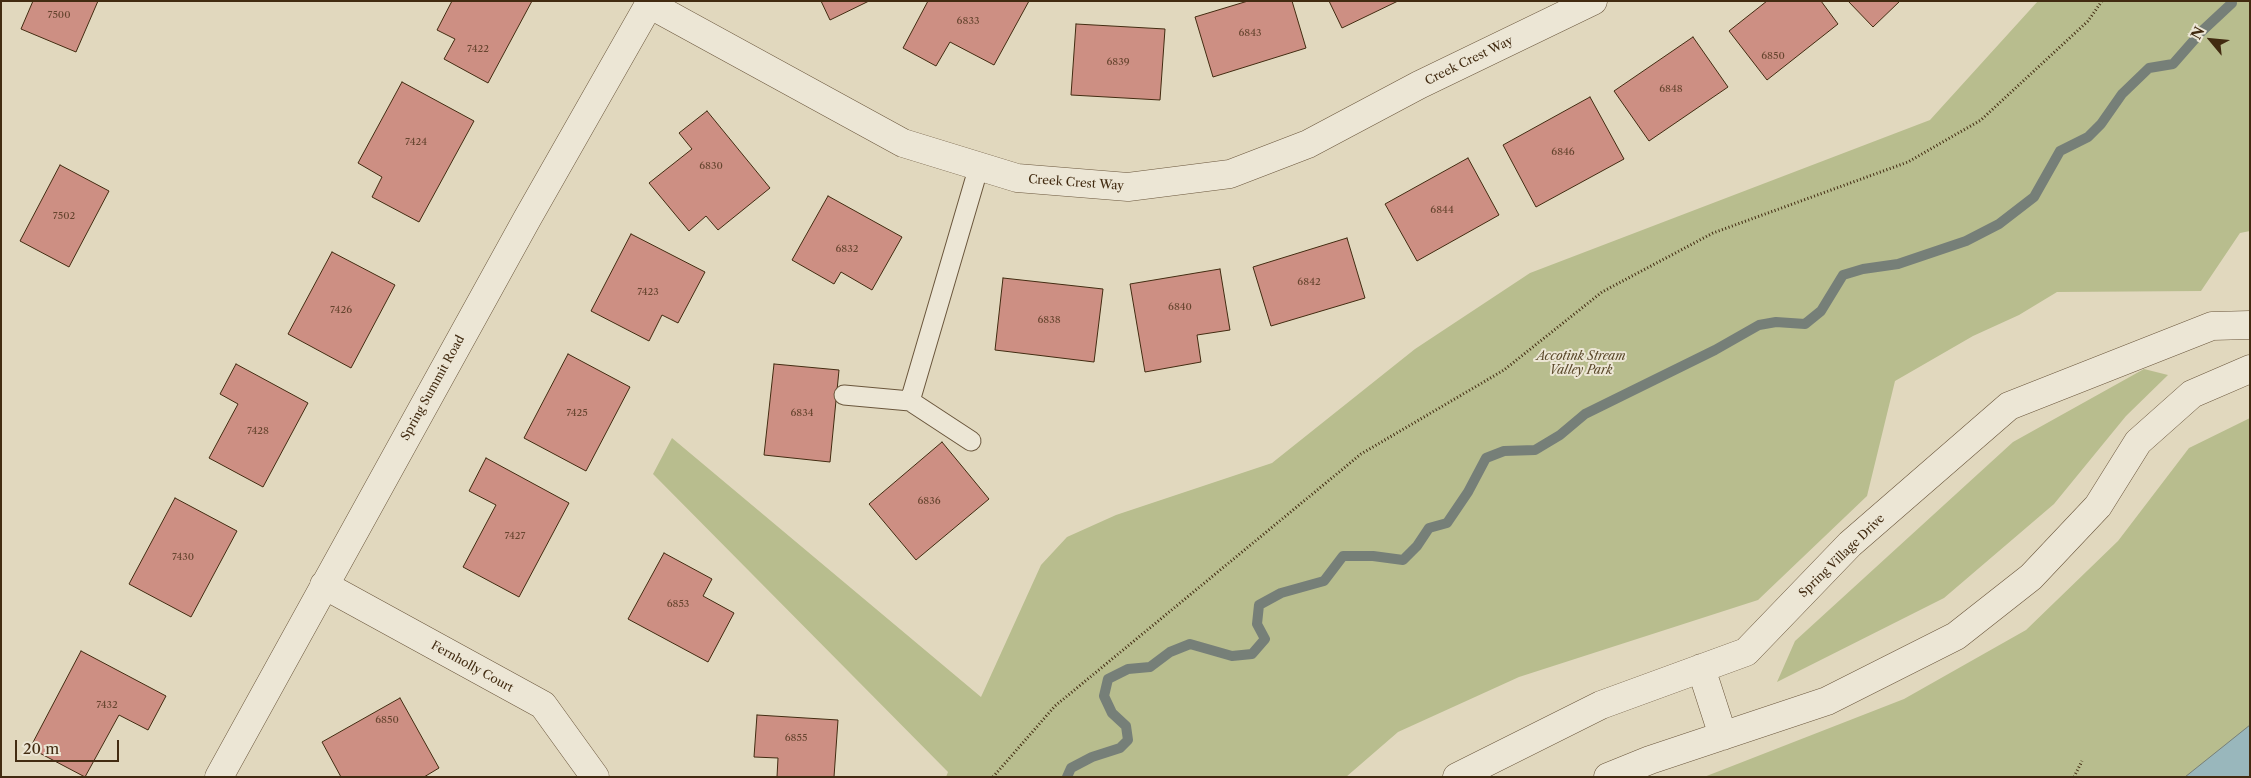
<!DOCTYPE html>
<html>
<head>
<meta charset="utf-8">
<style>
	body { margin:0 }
	#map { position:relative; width:2251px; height:778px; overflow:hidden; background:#e1d8be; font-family:"Libre Caslon Text",serif }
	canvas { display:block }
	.frame { position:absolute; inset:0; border:2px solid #422b11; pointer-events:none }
	.north { position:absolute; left:2186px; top:15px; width:50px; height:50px; -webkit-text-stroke:4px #ece6d5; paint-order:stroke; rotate:298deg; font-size:14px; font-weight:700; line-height:20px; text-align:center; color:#422b11 }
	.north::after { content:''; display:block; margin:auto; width:18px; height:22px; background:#422b11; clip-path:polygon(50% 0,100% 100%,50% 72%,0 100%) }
	.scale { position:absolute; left:15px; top:740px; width:104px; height:22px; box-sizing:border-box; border:2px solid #422b11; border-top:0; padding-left:6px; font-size:15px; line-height:18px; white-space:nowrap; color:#422b11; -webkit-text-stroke:4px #ece6d5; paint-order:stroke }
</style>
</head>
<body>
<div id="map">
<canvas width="2251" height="778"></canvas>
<div class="frame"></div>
<div class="north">N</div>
<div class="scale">20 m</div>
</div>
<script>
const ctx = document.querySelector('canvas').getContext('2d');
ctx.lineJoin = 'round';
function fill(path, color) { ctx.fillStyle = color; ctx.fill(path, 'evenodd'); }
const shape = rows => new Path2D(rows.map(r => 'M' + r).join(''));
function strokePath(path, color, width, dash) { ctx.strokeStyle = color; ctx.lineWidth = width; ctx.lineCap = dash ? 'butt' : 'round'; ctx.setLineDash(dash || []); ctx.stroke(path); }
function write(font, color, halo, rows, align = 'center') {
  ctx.font = font + ' "Libre Caslon Text",serif'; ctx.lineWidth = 4; ctx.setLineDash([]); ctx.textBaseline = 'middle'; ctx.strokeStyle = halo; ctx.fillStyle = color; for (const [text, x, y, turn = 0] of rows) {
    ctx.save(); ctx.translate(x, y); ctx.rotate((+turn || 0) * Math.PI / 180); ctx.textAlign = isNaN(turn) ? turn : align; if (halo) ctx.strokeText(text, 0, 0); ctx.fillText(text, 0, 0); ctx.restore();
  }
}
fill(shape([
	[2038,1,2250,1,2250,231,2240,233,2201,291,2057,292,2019,315,1973,336,1895,381,1867,496,1758,600,1519,677,1398,732,1346,777,946,777,948,772,653,474,672,438,981,697,1041,565,1067,537,1116,515,1272,463,1415,349,1530,273,1930,120],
	[2144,369,2168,375,2126,416,2054,504,1944,598,1777,682,1795,641,2013,442],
	[2250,418,2250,777,1704,777,1904,699,2026,630,2118,541,2189,448]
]), '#b8bd8e');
const water = shape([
	[2250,725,2250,777,2185,777,2250,725]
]);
fill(water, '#99b7bc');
strokePath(water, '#767f78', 1);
strokePath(shape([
	[1067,777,1071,768,1092,757,1120,748,1128,740,1126,726,1112,713,1104,696,1108,679,1128,669,1150,667,1170,652,1190,644,1232,656,1252,654,1265,639,1257,624,1259,605,1281,593,1324,581,1343,556,1373,556,1403,560,1417,546,1429,528,1447,523,1468,492,1486,458,1504,451,1535,450,1560,435,1585,414,1715,350,1759,325,1776,322,1805,324,1821,311,1843,275,1863,269,1898,264,1966,241,1999,224,2034,197,2060,151,2088,137,2101,124,2122,94,2149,68,2173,64,2202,31,2232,3]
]), '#767f78', 10);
const building = shape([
	[33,1,98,1,76,52,21,29,33,1],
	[452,1,532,1,488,83,444,59,455,39,437,30,452,1],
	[821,1,869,1,830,20,821,1],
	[928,1,1029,1,994,65,950,42,936,66,903,48,928,1],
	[1248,1,1292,1,1306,48,1213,77,1195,17,1248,1],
	[1329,1,1398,1,1342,28,1329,1],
	[1767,1,1821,1,1838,24,1767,80,1729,31,1767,1],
	[1848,1,1900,1,1873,27,1848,1],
	[1076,24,1165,29,1160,100,1071,95,1076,24],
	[1693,37,1728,87,1649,141,1614,91,1693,37],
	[402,82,474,121,419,222,372,197,382,177,358,163,402,82],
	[1590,97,1624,159,1536,207,1503,145,1590,97],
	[707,111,770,188,718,230,706,216,689,231,649,183,692,149,679,133,707,111],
	[1468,158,1499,215,1417,261,1385,204,1468,158],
	[60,165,109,191,69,267,20,241,60,165],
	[828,196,902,237,872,290,841,272,834,284,792,260,828,196],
	[631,234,705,272,678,323,662,315,649,341,591,311,631,234],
	[1347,238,1365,298,1271,326,1253,267,1347,238],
	[332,252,395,285,351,368,288,334,332,252],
	[1220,269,1230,330,1197,335,1201,362,1145,372,1130,284,1220,269],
	[1003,278,1103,289,1094,362,995,350,1003,278],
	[568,354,630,387,586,471,524,438,568,354],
	[236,364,308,403,263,487,209,458,238,404,220,394,236,364],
	[774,364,839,370,830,462,764,455,774,364],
	[942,442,989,499,916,560,869,504,942,442],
	[486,458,569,503,519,597,463,567,496,505,469,491,486,458],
	[175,498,237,531,191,617,129,584,175,498],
	[664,553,712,579,703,596,734,613,708,662,628,619,664,553],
	[81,651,166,696,148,730,119,715,85,777,30,748,81,651],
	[400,698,439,768,424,777,341,777,322,742,400,698],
	[757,715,838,720,834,777,777,777,778,758,754,757,757,715]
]);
fill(building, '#cd8f83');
strokePath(building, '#422b11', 1);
const lane = shape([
	[844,395,910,401,971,441],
	[910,401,979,166]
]);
const street = shape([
	[649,4,903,143,1017,178,1128,187,1230,174,1308,144,1419,85,1593,1],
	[324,585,543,705,595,777],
	[1701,668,1723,736],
	[219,777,527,219,651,1],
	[1457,777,1601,705,1746,652,1850,544,2009,406,2212,326,2250,325],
	[1608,777,1650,760,1827,701,1956,636,2031,577,2098,506,2138,442,2192,394,2250,369]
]);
strokePath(lane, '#6a563c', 21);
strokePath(street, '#6a563c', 29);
strokePath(shape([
	[993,777,1055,706,1361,454,1504,370,1602,292,1713,233,1908,162,1981,120,2088,21,2102,1],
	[2074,777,2082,761]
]), '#422b11', 3, [1, 2.5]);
strokePath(lane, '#ece6d5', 19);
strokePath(street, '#ece6d5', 28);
write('10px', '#65442e', null, [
	["7500",59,15],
	["6833",968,21],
	["6843",1250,33],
	["7422",478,49],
	["6850",1773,56],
	["6839",1118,62],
	["6848",1671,89],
	["7424",416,142],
	["6846",1563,152],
	["6830",711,166],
	["6844",1442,210],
	["7502",64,216],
	["6832",847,249],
	["6842",1309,282],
	["7423",648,292],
	["6840",1180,307],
	["7426",341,310],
	["6838",1049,320],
	["7425",577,413],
	["6834",802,413],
	["7428",258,431],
	["6836",929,501],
	["7427",515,536],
	["7430",183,557],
	["6853",678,604],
	["7432",107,705],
	["6850",387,720],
	["6855",796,738]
]);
write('12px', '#422b11', '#ece6d5', [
	["Creek Crest Way",1469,61,-26],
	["Creek Crest Way",1076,183,4],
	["Spring Summit Road",433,388,-61],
	["Spring Village Drive",1842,556,-44],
	["Fernholly Court",472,667,29]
]);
write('italic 12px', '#5a482a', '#ece6d5', [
	["Accotink Stream",1581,357],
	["Valley Park",1581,371]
]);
</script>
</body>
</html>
